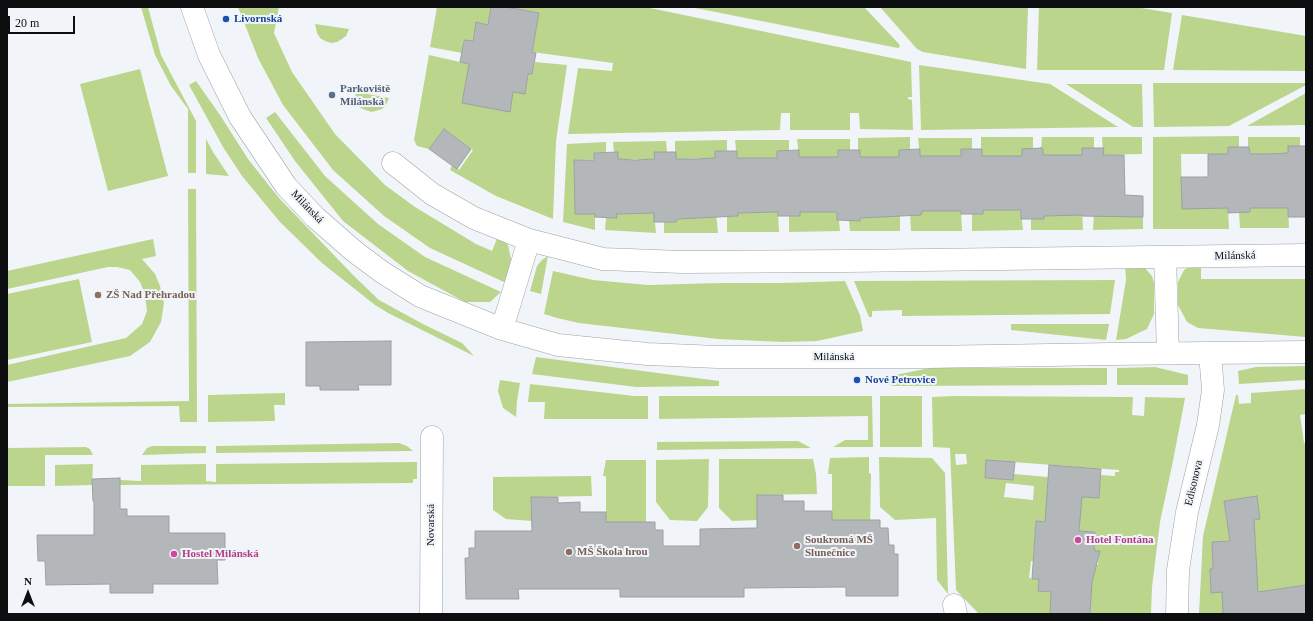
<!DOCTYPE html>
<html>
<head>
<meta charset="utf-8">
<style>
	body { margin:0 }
	#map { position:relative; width:1313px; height:621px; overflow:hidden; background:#f1f5f9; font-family:"Times New Roman",serif }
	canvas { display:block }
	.frame { position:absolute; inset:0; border:8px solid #0c0e0f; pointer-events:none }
	.north { position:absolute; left:8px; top:573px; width:40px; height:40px; -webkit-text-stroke:3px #f1f5f9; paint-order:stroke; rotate:0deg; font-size:11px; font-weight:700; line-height:16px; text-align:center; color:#0c0e0f }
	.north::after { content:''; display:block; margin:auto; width:14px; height:18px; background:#0c0e0f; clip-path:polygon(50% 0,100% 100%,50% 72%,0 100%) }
	.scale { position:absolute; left:8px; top:16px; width:67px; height:18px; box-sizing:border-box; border:2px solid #0c0e0f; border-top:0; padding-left:5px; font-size:12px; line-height:14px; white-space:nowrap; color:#0c0e0f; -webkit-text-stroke:3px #f1f5f9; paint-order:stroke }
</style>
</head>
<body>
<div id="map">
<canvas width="1313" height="621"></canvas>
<div class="frame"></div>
<div class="north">N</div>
<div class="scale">20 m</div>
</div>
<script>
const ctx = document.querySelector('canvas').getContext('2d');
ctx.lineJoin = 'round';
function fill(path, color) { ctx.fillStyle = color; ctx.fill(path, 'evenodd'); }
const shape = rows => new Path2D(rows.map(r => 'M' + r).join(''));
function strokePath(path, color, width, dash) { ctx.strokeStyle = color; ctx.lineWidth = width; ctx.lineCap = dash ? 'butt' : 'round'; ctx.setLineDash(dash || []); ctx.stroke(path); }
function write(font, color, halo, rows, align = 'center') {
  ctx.font = font + ' "Times New Roman",serif'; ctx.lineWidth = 4; ctx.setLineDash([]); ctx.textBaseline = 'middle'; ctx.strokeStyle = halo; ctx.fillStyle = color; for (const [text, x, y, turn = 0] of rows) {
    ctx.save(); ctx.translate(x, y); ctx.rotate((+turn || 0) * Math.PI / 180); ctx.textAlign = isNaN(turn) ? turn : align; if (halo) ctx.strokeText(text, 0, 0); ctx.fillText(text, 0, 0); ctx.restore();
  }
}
fill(shape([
	[141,7,148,7,161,55,196,121,196,173,188,173,188,109,171,86,155,55],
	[238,7,279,7,274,33,292,72,335,134,385,185,415,207,476,244,492,251,498,236,508,245,511,259,506,283,430,248,384,216,333,170,283,105,258,58],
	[437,7,491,7,488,25,476,22,472,43,470,42,469,40,463,40,462,53,430,47],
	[512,7,645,7,911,62,912,97,908,97,908,99,912,100,913,130,860,129,859,113,850,113,850,130,790,130,790,113,781,113,780,130,568,134,578,68,612,71,613,63,532,52,539,13,512,8],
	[690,7,864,7,899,44,900,47,898,48],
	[880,7,1028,7,1026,69,923,52,917,49],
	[1039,7,1135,7,1172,13,1164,70,1037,70],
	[1182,15,1306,36,1306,71,1173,70],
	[315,24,349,29,346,36,342,39,337,42,331,43,325,41,320,38,317,33],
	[429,55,469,64,462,103,509,111,513,92,525,93,528,74,532,74,535,62,567,65,556,141,553,219,496,196,450,170,452,165,459,170,473,150,444,129,429,149,417,146,414,140],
	[919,65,1050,84,1118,127,921,130],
	[140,69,168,176,108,191,80,84],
	[196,81,220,115,248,159,279,198,354,276,379,300,423,324,462,343,474,356,388,313,375,305,322,263,280,222,242,176,223,147,189,85],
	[1153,83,1306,83,1306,85,1229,126,1154,127],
	[1066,84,1142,84,1143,127,1133,127],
	[356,92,389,98,386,105,382,109,372,112,365,110,359,107,355,99],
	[1306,93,1306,125,1247,126],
	[275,112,325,176,378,224,425,257,501,292,490,302,465,302,408,271,343,221,295,161,266,118],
	[1239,136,1239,147,1228,147,1228,154,1181,154,1182,208,1228,208,1229,229,1153,229,1153,137],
	[910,137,910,149,899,150,899,157,860,157,858,150,858,138],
	[981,137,1033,137,1033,149,1022,149,1022,156,982,156,982,150,981,149],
	[1042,137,1094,137,1094,148,1082,148,1082,155,1043,155,1043,149,1041,149],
	[1102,137,1142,137,1142,154,1103,155],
	[1248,137,1300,137,1300,146,1288,153,1269,154,1250,154,1249,147,1248,146],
	[918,138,972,138,972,149,961,149,961,156,920,157],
	[206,139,213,152,229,176,206,174],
	[797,139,850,139,850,150,838,157,799,157],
	[727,140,727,151,716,151,715,158,676,159,676,152,675,152,675,141],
	[735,140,789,140,789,151,778,151,777,158,737,158],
	[666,141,667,152,654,152,655,159,618,159,618,153,614,152,613,142],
	[606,142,606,152,594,153,594,159,574,160,575,214,595,214,595,230,563,222,567,144],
	[188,189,196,189,197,422,180,422,179,406,7,407,7,404,189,401],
	[1288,207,1289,228,1240,228,1239,212,1250,212,1250,208],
	[1082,209,1083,230,1031,230,1031,219,1044,219,1044,216,1053,216],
	[961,210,962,231,911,231,910,215,922,211],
	[983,210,1021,210,1023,230,972,231,972,214,983,214],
	[778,212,779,232,727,232,727,217,737,216,738,213],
	[800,212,837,212,837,220,839,220,840,231,789,232,789,216],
	[654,213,656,233,605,230,606,218,616,218,616,214],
	[685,213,716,213,718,233,664,233,664,222,676,222,677,219,685,219],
	[1094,213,1143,217,1143,229,1093,230],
	[900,215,900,231,850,231,849,220,860,221,860,218],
	[153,239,156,256,142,259,155,274,160,286,164,303,161,322,150,342,130,356,7,382,7,365,126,338,142,324,147,311,145,294,140,282,130,270,117,267,108,267,7,289,7,271],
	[548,256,541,294,530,291,537,266,542,260],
	[1125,263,1145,268,1152,276,1154,283,1154,314,1147,329,1126,339,1116,340,1126,280],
	[1201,263,1201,279,1306,279,1306,337,1198,328,1187,322,1178,305,1178,282,1184,270,1188,267],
	[553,271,593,280,648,285,721,283,783,283,845,281,860,315,863,331,817,341,783,342,718,339,579,323,557,318,544,314],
	[79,279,92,342,7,360,7,294],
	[1115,280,1110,314,902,316,902,310,872,311,872,317,869,317,854,281],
	[1011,324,1109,324,1106,340,1011,330],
	[536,357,719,381,719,386,636,387,532,374],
	[1306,366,1306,380,1239,384,1238,371,1256,367],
	[1155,367,1188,375,1188,385,1117,385,1117,368],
	[930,368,1107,368,1107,385,893,386,880,380,880,378],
	[500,380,520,383,517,401,516,417,503,408,498,391],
	[530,384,634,396,648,396,648,419,544,419,545,402,528,402],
	[1306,389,1306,414,1300,415,1304,443,1306,444,1306,585,1258,592,1262,614,1199,614,1203,536,1236,395,1238,395,1239,404,1251,403,1251,393],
	[1257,496,1260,519,1227,524,1224,501],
	[1255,539,1256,561,1240,562,1211,593,1210,570,1213,569,1212,542],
	[285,393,285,405,274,405,275,421,208,422,208,395],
	[659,396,872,396,873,447,833,447,845,440,868,440,868,416,659,419],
	[880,396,922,396,922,447,880,447],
	[953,396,1133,397,1132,415,1144,416,1145,397,1185,398,1173,461,1160,522,1152,587,1151,614,1090,614,1091,597,1050,614,979,614,956,590,950,448,933,447,932,397],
	[955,454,966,454,967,464,956,465],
	[986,460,1119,470,1119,472,1115,472,1115,476,1101,475,1099,498,1047,495,1048,477,1014,474,1013,480,985,478],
	[1006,483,1034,486,1033,500,1004,497],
	[1036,521,1080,524,1079,531,1095,532,1094,549,1095,549,1095,551,1099,551,1098,565,1095,564,1054,593,1038,591,1039,579,1029,578,1031,561,1033,561],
	[798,441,811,448,657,450,657,442],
	[399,443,407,446,413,451,216,453,216,446],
	[152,446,206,446,206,453,142,455,147,448],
	[86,447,90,449,93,455,45,455,45,486,7,486,7,448],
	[869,457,869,473,871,474,870,528,838,520,832,520,832,474,828,474,830,458],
	[879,457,932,458,945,473,948,594,937,580,936,518,895,520,880,507],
	[709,459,708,507,697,521,670,520,656,502,656,460],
	[719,459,813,459,816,474,817,494,757,495,757,520,732,521,719,508],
	[606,460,646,460,646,530,612,538,613,522,606,522,606,476,603,476],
	[417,462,417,479,413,479,413,483,120,485,120,480,141,481,141,465,206,464,206,481,216,482,216,464],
	[93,464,92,485,55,486,55,465],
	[591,476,592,496,531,497,532,521,506,519,493,510,493,477]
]), '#bbd58d');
const building = shape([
	[491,7,506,7,539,13,532,52,536,53,532,74,528,74,525,94,513,92,510,112,462,103,469,64,460,62,464,40,473,41,476,22,488,25,491,7],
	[444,129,471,149,457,169,429,149,444,129],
	[1288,146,1306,146,1306,217,1288,217,1288,208,1250,208,1250,212,1228,213,1228,208,1182,209,1181,177,1208,177,1208,154,1228,154,1228,147,1249,147,1250,154,1269,154,1288,153,1288,146],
	[1041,148,1043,149,1043,155,1082,155,1082,148,1104,148,1103,155,1124,155,1125,195,1143,196,1143,217,1082,216,1082,215,1044,216,1044,219,1021,219,1021,210,983,210,983,214,961,214,961,211,922,211,921,215,860,218,860,221,837,220,837,212,800,212,800,216,778,216,778,212,738,213,738,216,677,219,676,222,654,222,654,213,616,214,617,218,595,217,595,214,575,214,574,160,594,160,594,153,618,152,618,159,635,160,655,159,654,152,676,152,676,159,696,159,715,158,715,151,737,151,737,158,777,158,777,151,799,150,799,157,838,157,838,150,860,150,860,157,899,157,899,150,920,149,920,156,961,156,961,149,982,149,982,156,1022,156,1022,149,1041,148],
	[391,341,391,385,358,385,359,390,320,390,320,386,306,386,306,342,391,341],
	[986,460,1015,462,1013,480,985,478,986,460],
	[1049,465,1101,469,1099,498,1082,497,1079,531,1095,532,1094,549,1095,549,1095,551,1100,551,1092,582,1090,614,1050,614,1051,592,1038,591,1039,579,1032,579,1036,521,1045,522,1049,465],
	[120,478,120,509,127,509,127,516,169,516,169,533,225,533,225,560,217,560,218,584,153,584,153,593,110,593,110,584,46,585,45,561,38,561,37,535,94,535,94,502,93,501,92,479,120,478],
	[757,495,783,495,783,501,804,501,804,511,832,511,832,520,880,520,880,528,888,528,889,545,894,545,894,554,898,554,898,596,846,596,846,587,744,588,744,597,620,597,620,589,518,589,519,599,466,599,465,558,469,558,469,548,475,548,475,531,532,531,531,497,558,497,558,503,580,502,580,512,606,512,606,522,655,522,655,530,663,530,663,546,700,546,700,529,757,528,757,495],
	[1257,496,1260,519,1254,520,1258,592,1306,585,1306,614,1223,614,1222,592,1211,593,1210,569,1213,569,1212,542,1230,541,1224,501,1257,496]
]);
fill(building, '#b3b7ba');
strokePath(building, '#9ca0a3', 1);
const minor = shape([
	[192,7,209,55,240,117,286,186,315,217,355,252,382,272,420,296,502,329,558,345,647,354,717,357,927,357,1111,354,1306,352],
	[393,163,432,194,474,218,529,240,603,259,682,262,848,261,1306,255],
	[1165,257,1168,353],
	[502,329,529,240],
	[954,605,956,614],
	[431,614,432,437],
	[1177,614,1178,570,1187,512,1208,425,1213,390,1210,353]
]);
strokePath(minor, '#9ea2a5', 23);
strokePath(minor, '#fff', 22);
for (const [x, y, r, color] of [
	[226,19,4,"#1a4fb4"],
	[332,95,4,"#5c6f8a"],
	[98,295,4,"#8d6e63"],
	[857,380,4,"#1a4fb4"],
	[1078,540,4,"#d1479c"],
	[797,546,4,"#8d6e63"],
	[569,552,4,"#8d6e63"],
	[174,554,4,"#d1479c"]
]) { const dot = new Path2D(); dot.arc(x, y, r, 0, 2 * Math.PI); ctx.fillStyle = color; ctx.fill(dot); strokePath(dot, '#f1f5f9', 1.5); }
write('bold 11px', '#164399', '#f1f5f9', [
	["Livornská",234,19],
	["Nové Petrovice",865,380]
], 'left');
write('bold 11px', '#4e5e75', '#f1f5f9', [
	["Parkoviště",340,89],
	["Milánská",340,102]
], 'left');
write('11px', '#0c0e0f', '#f1f5f9', [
	["Milánská",307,207,46],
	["Milánská",1235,256,-1],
	["Milánská",834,357],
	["Edisonova",1194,483,-77],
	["Novarská",431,525,-90]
]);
write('bold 11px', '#785e54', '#f1f5f9', [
	["ZŠ Nad Přehradou",106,295],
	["Soukromá MŠ",805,540],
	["Slunečnice",805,553],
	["MŠ Škola hrou",577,552]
], 'left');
write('bold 11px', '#b23c85', '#f1f5f9', [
	["Hotel Fontána",1086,540],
	["Hostel Milánská",182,554]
], 'left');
</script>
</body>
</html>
